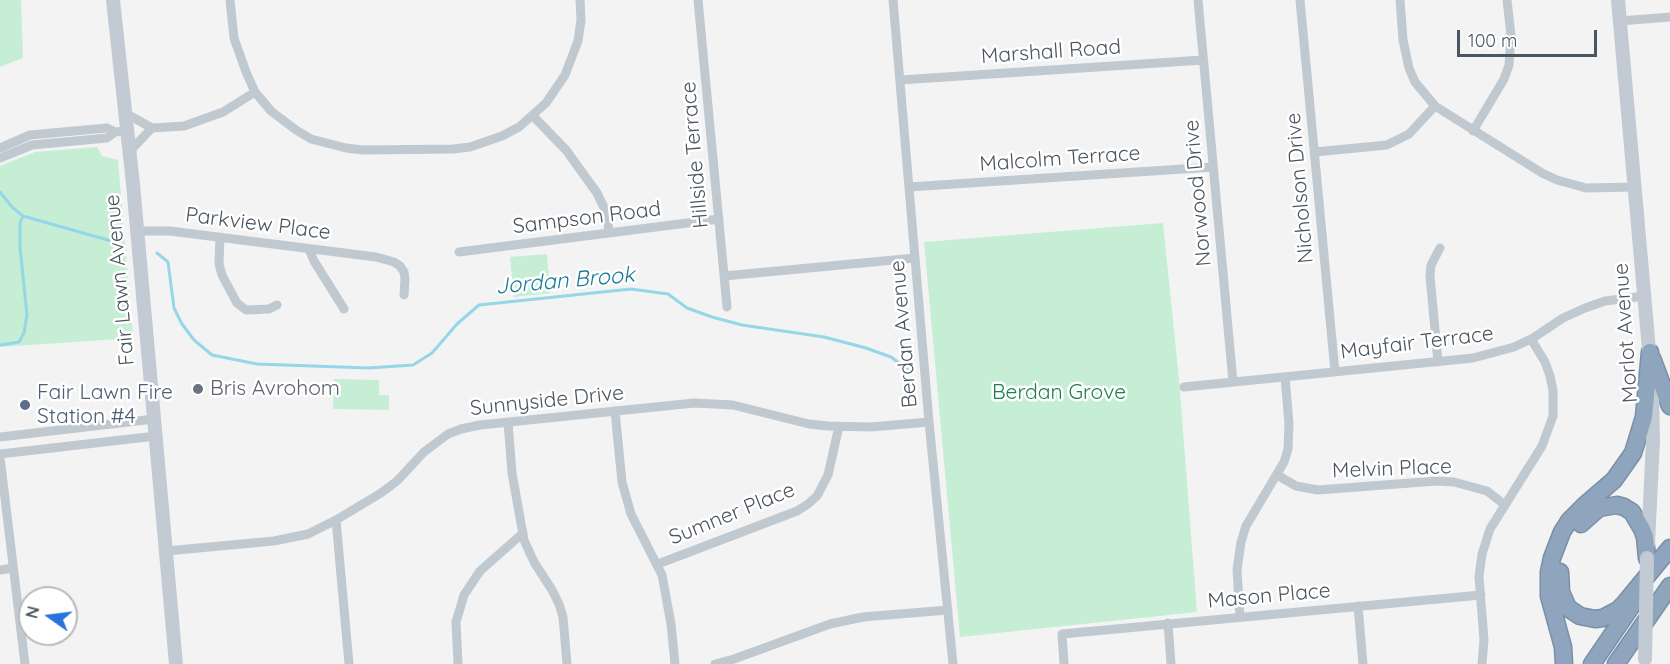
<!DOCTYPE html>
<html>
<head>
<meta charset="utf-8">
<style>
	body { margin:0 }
	#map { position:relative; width:1670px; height:664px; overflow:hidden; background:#f4f3f3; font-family:Quicksand,sans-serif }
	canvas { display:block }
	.north { position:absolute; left:18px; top:586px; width:60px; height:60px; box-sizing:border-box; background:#fff; border:2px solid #b7bbbf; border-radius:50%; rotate:284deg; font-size:16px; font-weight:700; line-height:24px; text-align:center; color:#4b555f }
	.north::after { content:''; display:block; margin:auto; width:21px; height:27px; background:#2774da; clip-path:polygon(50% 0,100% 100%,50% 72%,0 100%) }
	.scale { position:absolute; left:1457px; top:30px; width:140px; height:27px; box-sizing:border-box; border:3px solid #4b555f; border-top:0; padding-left:8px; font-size:18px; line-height:21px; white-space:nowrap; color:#4b555f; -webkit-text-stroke:4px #fff; paint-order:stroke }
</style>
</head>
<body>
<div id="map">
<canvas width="1670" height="664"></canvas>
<div class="north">N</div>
<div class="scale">100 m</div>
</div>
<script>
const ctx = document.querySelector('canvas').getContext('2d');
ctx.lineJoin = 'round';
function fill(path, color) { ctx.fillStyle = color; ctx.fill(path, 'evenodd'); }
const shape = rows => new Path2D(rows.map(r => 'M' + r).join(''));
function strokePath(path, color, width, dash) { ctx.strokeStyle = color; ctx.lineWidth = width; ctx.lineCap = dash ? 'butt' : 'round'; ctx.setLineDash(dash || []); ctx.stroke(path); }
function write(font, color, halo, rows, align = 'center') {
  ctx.font = font + ' Quicksand,sans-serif'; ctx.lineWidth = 5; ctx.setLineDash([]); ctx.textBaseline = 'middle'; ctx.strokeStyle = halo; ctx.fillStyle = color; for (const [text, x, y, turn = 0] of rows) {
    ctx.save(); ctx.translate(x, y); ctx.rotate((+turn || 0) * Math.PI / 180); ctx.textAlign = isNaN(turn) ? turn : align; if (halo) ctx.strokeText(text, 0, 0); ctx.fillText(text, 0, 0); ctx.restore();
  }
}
fill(shape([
	[0,0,21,0,23,58,0,67],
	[97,147,102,156,118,160,133,338,0,347,0,166,35,152],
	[1163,223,1179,379,1197,612,960,637,924,242],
	[547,254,550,293,514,297,510,257],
	[334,379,379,380,379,395,389,395,389,410,333,409]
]), '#c5eed5');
strokePath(shape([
	[0,192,12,207,23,216,115,242],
	[157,253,168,262,174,308,182,324,194,340,212,355,257,364,368,368,413,365,432,353,457,324,479,305,631,289,668,294,687,308,712,317,742,325,824,337,866,348,891,357,907,369],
	[0,345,19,342,24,333,27,315,20,247,20,223,23,216]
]), '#95d6e8', 3);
const highway = shape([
	[1652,358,1670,406],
	[1581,524,1599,508,1617,505,1624,507,1632,512,1642,529,1645,537,1647,558],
	[1560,572,1561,592,1568,608,1580,616,1595,619,1603,618,1618,610,1624,604,1670,548],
	[1564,664,1563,647,1549,596,1549,572,1552,558,1562,532,1569,521,1585,505,1614,480,1633,453,1644,417,1650,352],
	[1592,664,1633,604],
	[1616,664,1670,586]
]);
strokePath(highway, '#7990a9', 19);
strokePath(shape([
	[230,0,234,38,246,72,255,92,271,111,296,130,311,139,346,148,363,150,453,149,470,147,502,136,519,127,546,103,565,75,578,41,581,20,580,0],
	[698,0,727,307],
	[893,0,929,422,953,664],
	[1198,0,1233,382],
	[1300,0,1335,372],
	[1400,0,1403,40,1409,68,1415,82,1435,106,1542,173,1557,180,1586,188,1635,187],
	[1620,21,1670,17],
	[900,80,1203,60],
	[125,113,152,128,184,126,223,112,255,92],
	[533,116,566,150,597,193,607,214,609,233],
	[1473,131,1504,79,1509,65,1511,35,1507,0],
	[0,148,30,135,107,128,115,132],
	[130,151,152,128],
	[1315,152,1387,145,1409,134,1435,106],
	[0,158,32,145,107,138,115,132,127,131],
	[909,187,1213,167],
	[136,231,170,231,376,257,394,262,400,266,404,272,405,279,404,295],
	[220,237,219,264,222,275,237,303,246,310,269,309,277,305],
	[309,249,314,261,344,309],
	[459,252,719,219],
	[724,276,915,258],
	[1438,362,1430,276,1431,265,1440,248],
	[1184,387,1473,358,1514,347,1533,338,1563,318,1585,308,1605,301,1645,296],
	[615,411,622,482,631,514,662,575,671,624,675,664],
	[508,422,512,473,524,540,534,562,552,590,559,604,563,617,567,664],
	[0,437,154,419],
	[0,454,156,436],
	[0,457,25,664],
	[1277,475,1296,486,1318,490,1437,481,1454,482,1487,491,1505,505],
	[336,520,349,664],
	[166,551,274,541,308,534,336,520,381,493,397,481,424,452,448,434,461,429,480,425,694,403,733,405,809,424,828,426,871,427,929,422],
	[658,564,797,511,808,504,817,496,828,475,839,426],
	[0,570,13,568],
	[1358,606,1363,664],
	[1240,617,1237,570,1241,542,1246,526,1284,462,1288,449,1289,424,1285,377],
	[1168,623,1171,664],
	[458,664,456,622,464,595,480,571,523,533],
	[715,664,734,659,830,624,863,617,948,610],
	[1064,664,1062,634,1481,595],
	[1482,664,1484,640,1479,577,1482,554,1490,529,1542,446,1553,416,1553,390,1550,376,1545,362,1531,339]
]), '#c1c9d0', 9);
strokePath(shape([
	[113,0,133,184,176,664],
	[1618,0,1650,361],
	[1648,544,1653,440,1652,393]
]), '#c2cbd4', 14);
strokePath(highway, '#8ea5bd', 16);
strokePath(shape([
	[1645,659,1647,558]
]), '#c2cbd4', 14);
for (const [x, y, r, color] of [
	[198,389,6,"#6b7280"],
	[25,405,6,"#5c6f8a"]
]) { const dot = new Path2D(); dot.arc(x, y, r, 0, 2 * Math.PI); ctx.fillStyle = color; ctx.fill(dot); strokePath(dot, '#fff', 2); }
write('21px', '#4b555f', '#fff', [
	["Marshall Road",1051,52,-4],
	["Hillside Terrace",695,155,-95],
	["Malcolm Terrace",1060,159,-4],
	["Nicholson Drive",1300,188,-95],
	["Norwood Drive",1198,193,-95],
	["Sampson Road",587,218,-7],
	["Parkview Place",258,224,7],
	["Fair Lawn Avenue",120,280,-95],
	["Morlot Avenue",1626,333,-94],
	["Berdan Avenue",904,334,-95],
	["Mayfair Terrace",1417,343,-7],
	["Sunnyside Drive",547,401,-6],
	["Melvin Place",1392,469,-2],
	["Sumner Place",732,514,-22],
	["Mason Place",1269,596,-5]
]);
write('21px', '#5b616d', '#fff', [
	["Bris Avrohom",210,389]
], 'left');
write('21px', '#4e5e75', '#fff', [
	["Fair Lawn Fire",37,393],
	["Station #4",37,417]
], 'left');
write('21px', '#1e7e4e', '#fff', [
	["Berdan Grove",1059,393]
]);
write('italic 22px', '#167c98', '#fff', [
	["Jordan Brook",565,281,-5]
]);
</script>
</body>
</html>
